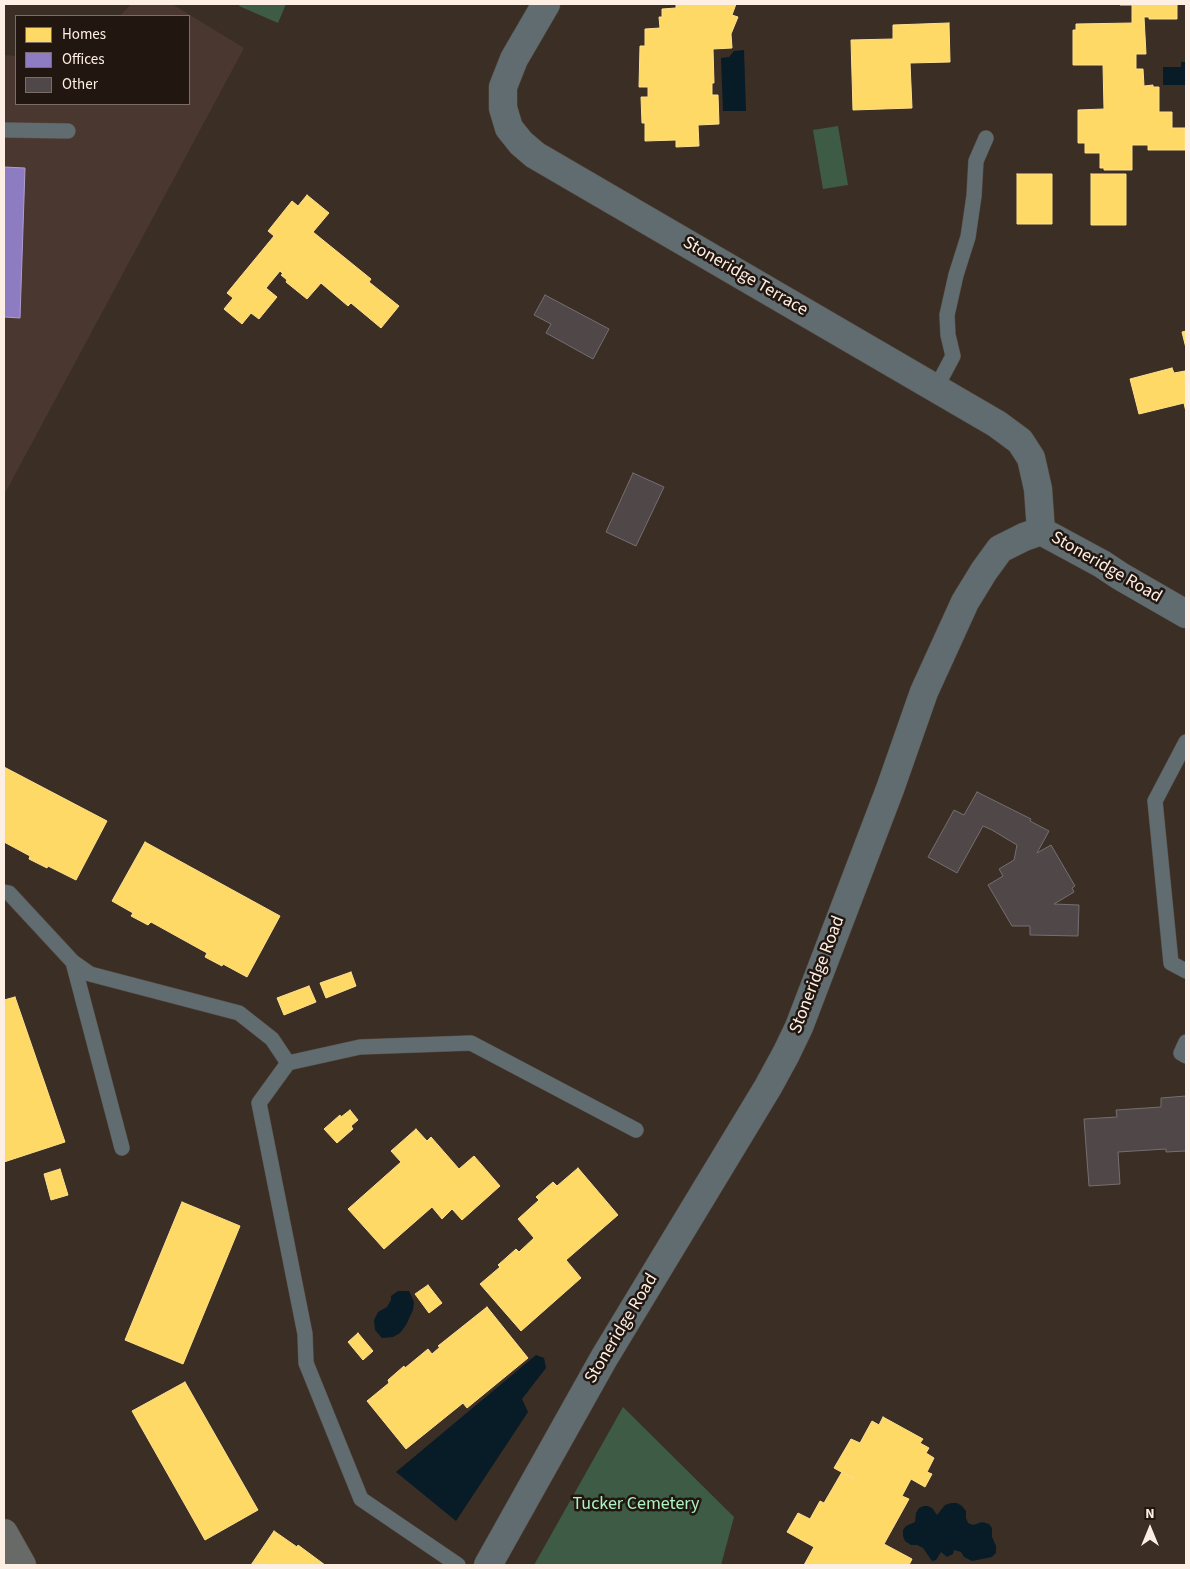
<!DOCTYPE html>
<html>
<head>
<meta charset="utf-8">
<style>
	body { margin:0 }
	#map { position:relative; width:1190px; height:1569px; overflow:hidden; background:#3b2e25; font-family:"Source Sans 3",sans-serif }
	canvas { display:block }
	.frame { position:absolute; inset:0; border:5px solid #feefe5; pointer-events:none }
	.legend { position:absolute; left:15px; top:15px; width:175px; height:90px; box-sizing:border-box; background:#221710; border:1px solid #7a6d65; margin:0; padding:6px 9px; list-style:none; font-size:15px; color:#feefe5 }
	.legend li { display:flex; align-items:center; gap:10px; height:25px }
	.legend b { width:25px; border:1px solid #7a6d65 }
	.north { position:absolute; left:1125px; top:1504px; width:50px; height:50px; -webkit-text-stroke:4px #221710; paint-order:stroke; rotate:0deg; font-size:14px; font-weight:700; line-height:20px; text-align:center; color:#feefe5 }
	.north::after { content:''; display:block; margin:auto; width:18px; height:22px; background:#feefe5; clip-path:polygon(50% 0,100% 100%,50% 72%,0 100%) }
</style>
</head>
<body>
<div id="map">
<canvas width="1190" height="1569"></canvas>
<div class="frame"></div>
<ul class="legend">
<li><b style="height:14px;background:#ffd966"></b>Homes</li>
<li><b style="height:14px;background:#8e7cc3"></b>Offices</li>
<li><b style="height:14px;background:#4f4748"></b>Other</li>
</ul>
<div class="north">N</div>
</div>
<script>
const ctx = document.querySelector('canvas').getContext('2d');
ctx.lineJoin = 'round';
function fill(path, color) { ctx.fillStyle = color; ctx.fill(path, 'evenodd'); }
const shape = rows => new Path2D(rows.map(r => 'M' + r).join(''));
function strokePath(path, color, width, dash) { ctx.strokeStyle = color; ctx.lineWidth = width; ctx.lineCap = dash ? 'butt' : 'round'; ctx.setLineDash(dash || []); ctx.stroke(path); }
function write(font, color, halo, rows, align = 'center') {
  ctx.font = font + ' "Source Sans 3",sans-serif'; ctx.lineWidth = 5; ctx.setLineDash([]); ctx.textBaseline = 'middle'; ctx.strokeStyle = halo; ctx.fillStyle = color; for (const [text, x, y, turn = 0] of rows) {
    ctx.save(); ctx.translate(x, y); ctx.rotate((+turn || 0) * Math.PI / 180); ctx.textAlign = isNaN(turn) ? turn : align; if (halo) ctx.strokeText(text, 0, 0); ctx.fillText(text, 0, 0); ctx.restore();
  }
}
fill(shape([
	[131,4,172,4,244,48,4,495,4,55,16,56,16,104,189,104,189,16,120,16]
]), '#4a3830');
fill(shape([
	[240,4,286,4,278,23,239,6],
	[838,126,848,185,823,189,813,130],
	[623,1407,734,1517,721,1565,534,1565]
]), '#3e5b45');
fill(shape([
	[744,50,746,111,723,111,721,58,729,57,734,51],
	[1181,62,1186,62,1186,85,1163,85,1163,67,1181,67],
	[398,1291,409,1291,414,1302,413,1310,406,1325,400,1333,393,1337,382,1338,375,1330,374,1320,378,1312,387,1307,391,1300,391,1296],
	[536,1355,544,1358,546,1368,522,1399,528,1412,456,1521,396,1472],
	[951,1503,957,1503,962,1506,966,1511,966,1518,968,1523,973,1525,982,1522,989,1524,992,1528,992,1537,996,1546,996,1553,992,1557,972,1561,964,1557,961,1552,954,1550,953,1554,947,1557,941,1552,936,1560,932,1561,923,1548,917,1545,911,1545,905,1541,903,1536,903,1530,906,1526,915,1522,916,1513,919,1508,924,1506,928,1506,932,1508,937,1515,945,1505]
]), '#071c27');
const homes = shape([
	[676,4,736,4,732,15,738,17,731,34,732,48,713,49,714,83,712,83,712,95,718,95,719,124,698,125,699,146,676,147,676,140,645,141,645,123,642,123,641,97,648,97,648,87,639,87,640,46,645,46,645,29,660,28,659,17,662,17,662,9,676,8,676,4],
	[1120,4,1177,4,1177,19,1149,19,1149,17,1144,17,1146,54,1136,54,1136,69,1143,69,1144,86,1153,85,1153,87,1159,87,1159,112,1172,112,1172,128,1185,128,1185,150,1148,150,1148,145,1132,145,1132,170,1104,170,1104,168,1100,168,1100,153,1085,153,1085,143,1078,143,1078,110,1104,109,1103,65,1073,65,1073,30,1076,30,1076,24,1132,23,1132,5,1120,5,1120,4],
	[949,23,950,62,910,63,912,108,853,110,851,40,893,39,893,25,949,23],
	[1017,174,1052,174,1052,224,1017,224,1017,174],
	[1091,174,1126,174,1126,225,1091,225,1091,174],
	[307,195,329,213,313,232,371,279,369,282,399,306,381,328,351,303,348,306,321,283,307,299,286,282,287,280,281,275,283,274,280,271,266,288,277,297,259,319,251,313,242,324,224,309,233,298,227,293,274,236,268,231,292,201,298,206,307,195],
	[1186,331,1186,348,1182,332,1186,331],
	[1172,368,1174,373,1185,371,1186,412,1184,403,1139,414,1130,379,1172,368],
	[4,767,107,821,76,880,48,866,47,868,29,859,30,856,4,842,4,767],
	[145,842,280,916,247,977,223,964,222,966,205,957,207,953,151,922,148,925,131,916,133,913,112,901,145,842],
	[351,972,356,986,326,998,320,983,351,972],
	[309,986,316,1002,284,1015,277,998,309,986],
	[15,997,65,1142,4,1162,4,1000,15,997],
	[350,1110,358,1120,351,1126,353,1129,337,1143,324,1129,340,1115,341,1117,350,1110],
	[416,1129,427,1141,431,1137,459,1169,474,1156,500,1186,462,1220,452,1209,442,1219,432,1207,384,1249,348,1209,401,1162,391,1151,416,1129],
	[578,1168,618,1215,566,1260,581,1278,521,1331,480,1284,500,1267,498,1265,516,1249,519,1252,534,1238,518,1219,539,1200,536,1197,553,1182,557,1186,578,1168],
	[60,1169,68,1195,51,1200,44,1174,60,1169],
	[182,1202,240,1226,183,1364,125,1340,182,1202],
	[428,1285,442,1303,429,1313,415,1294,428,1285],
	[487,1307,528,1358,467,1408,463,1403,406,1449,367,1401,389,1383,388,1380,404,1366,405,1368,428,1349,432,1354,440,1347,438,1346,487,1307],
	[358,1333,373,1351,363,1360,348,1342,358,1333],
	[185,1382,258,1510,205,1540,132,1411,185,1382],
	[883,1417,923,1439,920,1443,929,1448,926,1453,934,1458,927,1472,932,1474,925,1487,911,1479,902,1496,909,1499,884,1544,912,1559,909,1565,804,1565,814,1547,787,1532,798,1513,810,1519,820,1501,824,1503,842,1472,854,1479,834,1468,851,1439,860,1443,872,1421,879,1425,883,1417],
	[274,1531,297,1547,298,1545,325,1565,251,1565,274,1531]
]);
fill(homes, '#ffd966');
strokePath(homes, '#ffe08c', 1);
const offices = shape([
	[4,167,25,168,20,318,4,317,4,167]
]);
fill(offices, '#8e7cc3');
strokePath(offices, '#b09ecd', 1);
const building = shape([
	[545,295,609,329,593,359,546,333,551,324,534,315,545,295],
	[633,473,664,487,636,546,606,532,633,473],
	[977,792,1031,819,1030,821,1049,831,1037,853,1051,845,1075,886,1072,888,1074,892,1054,904,1079,905,1078,936,1030,935,1030,926,1012,926,988,885,1003,876,999,869,1014,860,1017,845,992,830,983,826,957,873,928,857,954,810,964,815,977,792],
	[1186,1096,1186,1151,1166,1152,1166,1149,1118,1152,1120,1184,1089,1186,1084,1119,1117,1117,1116,1110,1161,1107,1161,1098,1186,1096]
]);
fill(building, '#4f4748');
strokePath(building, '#766e70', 1);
const lane = shape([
	[4,130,68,131],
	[936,388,953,356,948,335,947,315,956,275,968,237,974,196,976,161,986,138],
	[1186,742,1155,801,1171,963,1186,971],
	[4,892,9,893,73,962,90,974,239,1013,272,1039,288,1063,259,1103,305,1334,306,1363,361,1499,458,1565],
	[73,962,122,1148],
	[1186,1042,1181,1053,1186,1056],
	[288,1063,360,1047,471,1043,636,1130]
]);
const street = shape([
	[546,4,514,59,503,87,503,108,509,128,521,143,535,155,997,424,1020,441,1031,458,1038,489,1041,531],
	[488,1565,604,1358,768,1087,786,1054,799,1027,890,789,924,692,965,602,984,571,1000,549,1024,537,1041,531,1102,564,1120,576,1186,614]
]);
const highway = shape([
	[4,1533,22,1565]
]);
strokePath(lane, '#554a42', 16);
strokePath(street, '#554a42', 29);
strokePath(highway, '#554a42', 29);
strokePath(lane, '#606c6f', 15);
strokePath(street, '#606c6f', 28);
strokePath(highway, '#676a67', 28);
write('18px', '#feefe5', '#221710', [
	["Stoneridge Terrace",745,277,30],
	["Stoneridge Road",1106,568,30],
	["Stoneridge Road",818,975,-69],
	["Stoneridge Road",622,1329,-59]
]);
write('18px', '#adf3c2', '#221710', [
	["Tucker Cemetery",636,1505]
]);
</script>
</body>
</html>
